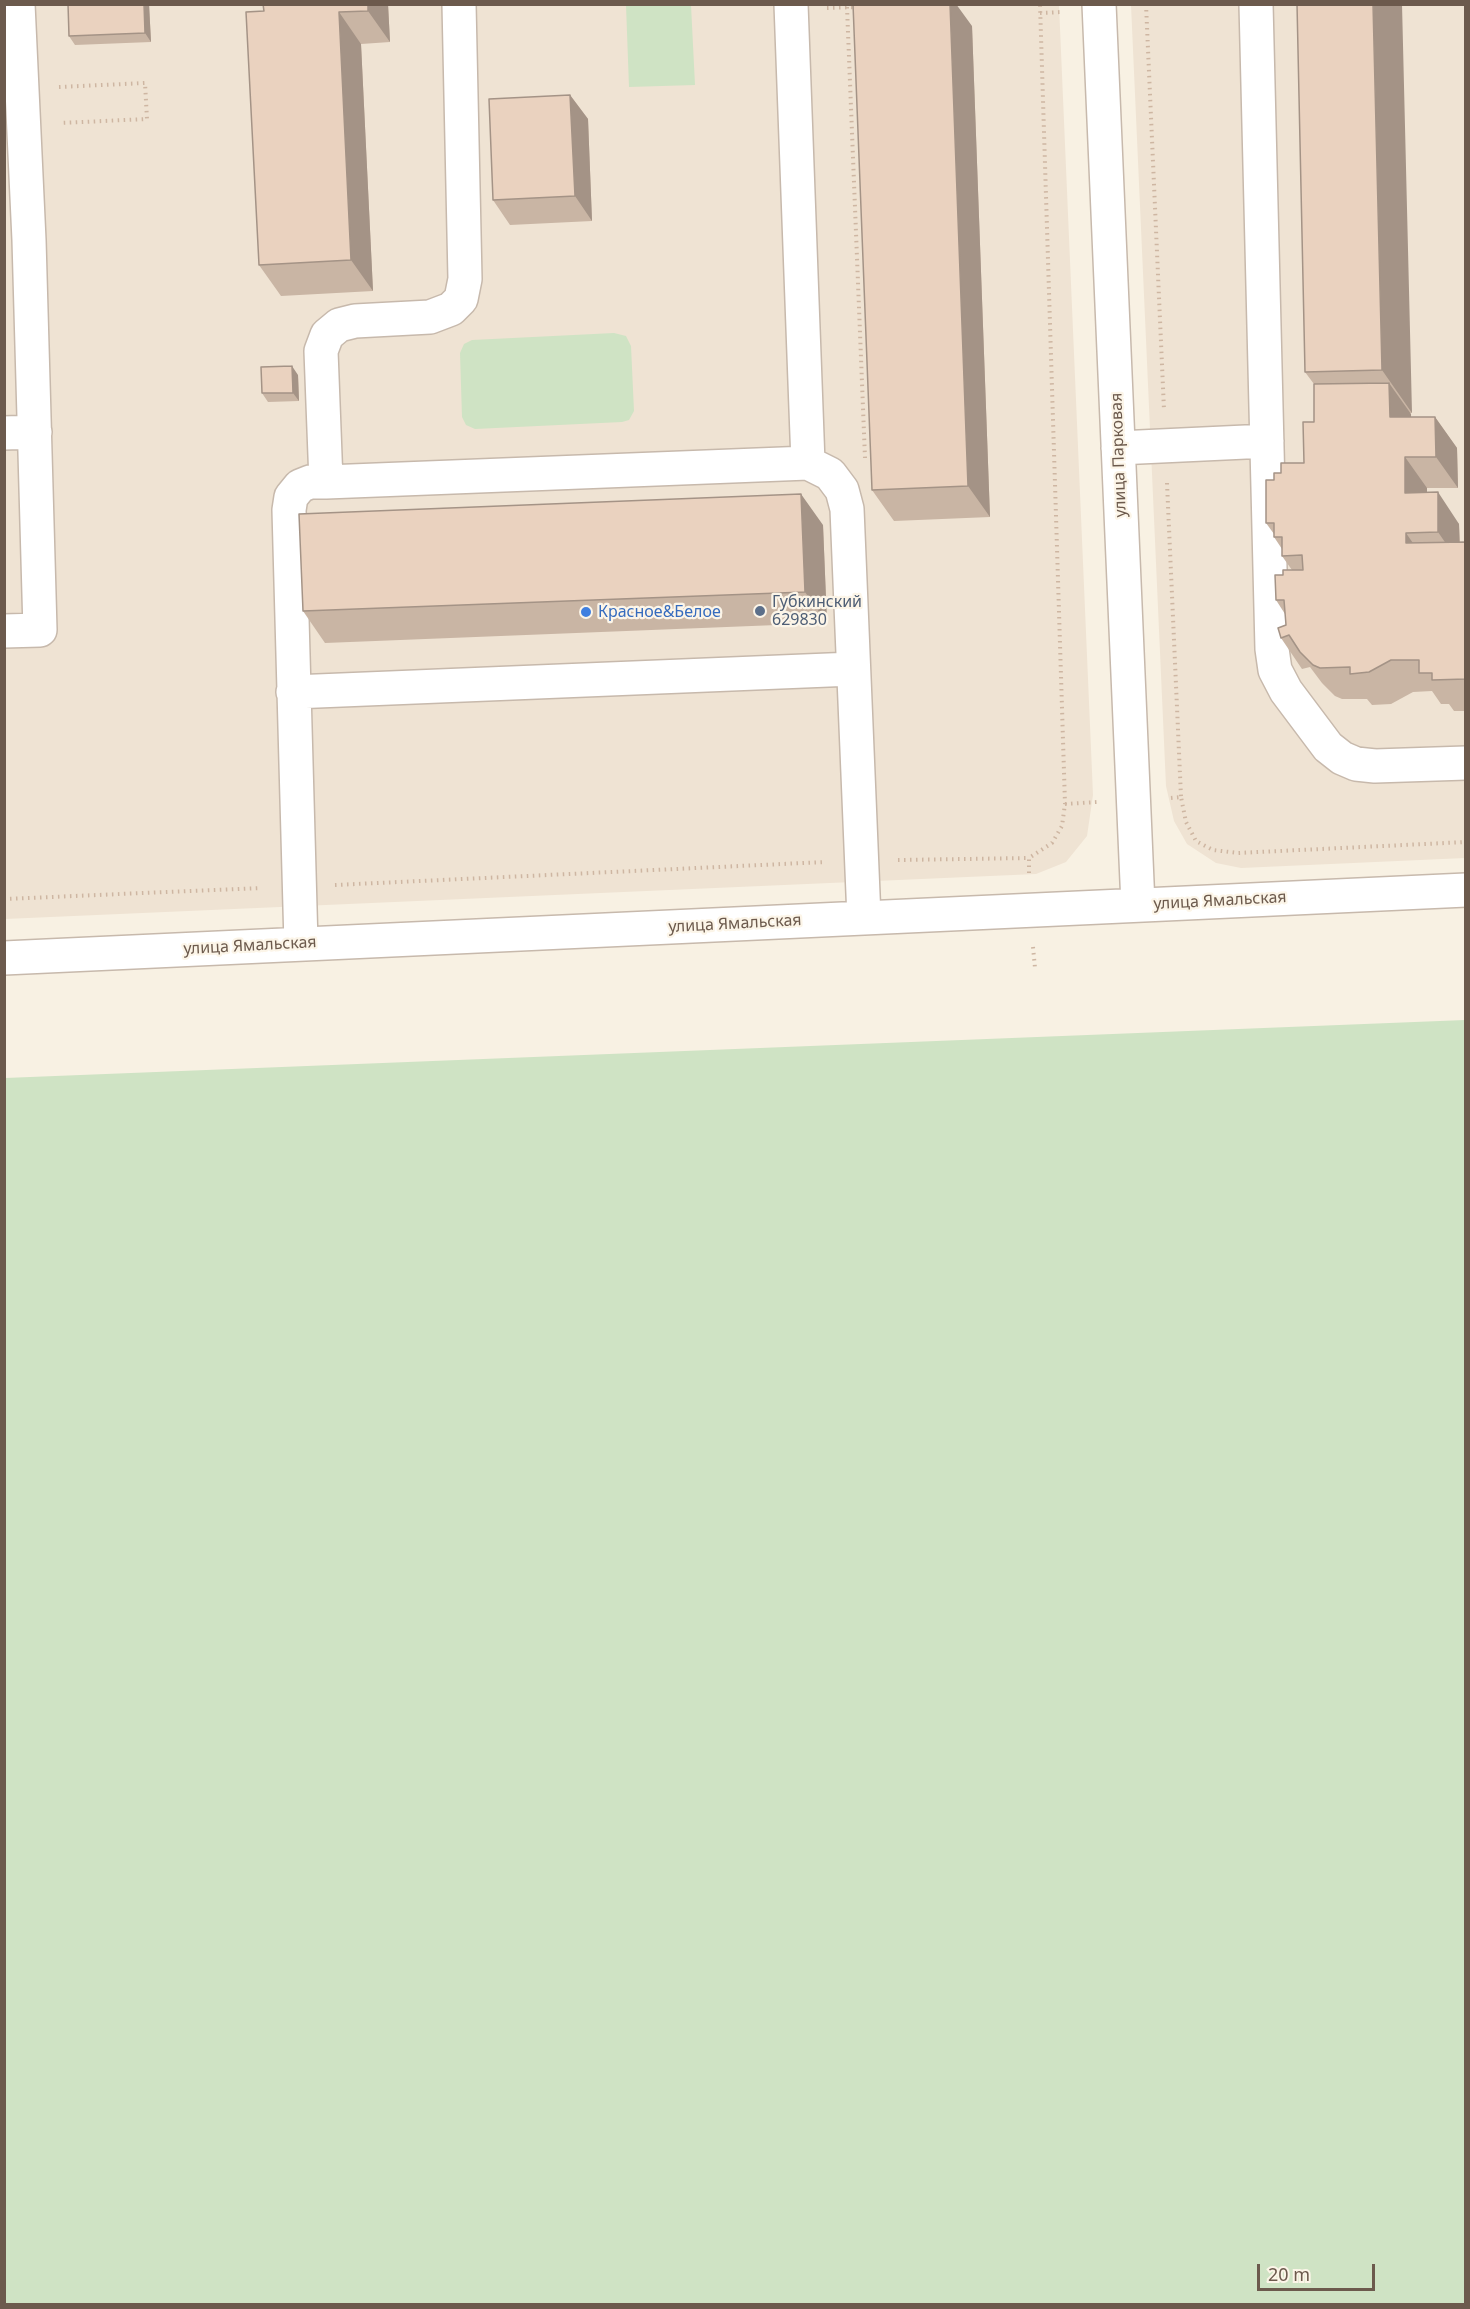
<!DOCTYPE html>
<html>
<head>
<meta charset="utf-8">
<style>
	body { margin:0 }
	#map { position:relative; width:1470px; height:2309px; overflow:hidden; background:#f8f1e3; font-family:"Noto Sans",sans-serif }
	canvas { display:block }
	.frame { position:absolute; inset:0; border:6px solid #6c5a4d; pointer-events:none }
	.scale { position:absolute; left:1257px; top:2264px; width:118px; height:27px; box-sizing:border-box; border:3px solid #6c5a4d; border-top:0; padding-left:8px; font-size:18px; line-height:21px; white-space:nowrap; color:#6c5a4d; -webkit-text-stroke:4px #fcf5e8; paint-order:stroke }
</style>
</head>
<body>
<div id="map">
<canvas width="1470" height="2309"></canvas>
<div class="frame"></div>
<div class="scale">20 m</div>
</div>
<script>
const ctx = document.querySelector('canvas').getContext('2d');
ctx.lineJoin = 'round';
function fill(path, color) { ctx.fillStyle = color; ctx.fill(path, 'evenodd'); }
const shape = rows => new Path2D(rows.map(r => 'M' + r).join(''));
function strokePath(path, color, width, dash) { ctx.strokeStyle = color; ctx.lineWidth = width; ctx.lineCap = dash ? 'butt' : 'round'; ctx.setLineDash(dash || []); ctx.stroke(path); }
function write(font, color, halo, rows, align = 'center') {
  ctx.font = font + ' "Noto Sans",sans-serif'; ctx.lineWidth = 4.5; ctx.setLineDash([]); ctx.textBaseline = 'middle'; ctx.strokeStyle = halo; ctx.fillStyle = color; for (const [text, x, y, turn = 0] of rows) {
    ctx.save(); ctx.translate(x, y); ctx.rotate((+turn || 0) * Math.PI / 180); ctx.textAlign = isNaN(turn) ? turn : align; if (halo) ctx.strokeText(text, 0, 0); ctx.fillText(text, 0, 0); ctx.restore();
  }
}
fill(shape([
	[4,5,1059,5,1093,795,1087,836,1066,862,1036,874,5,919],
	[1131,5,1465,5,1465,858,1241,868,1216,863,1187,844,1174,821,1166,786]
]), '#efe3d3');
fill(shape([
	[626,5,691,5,695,85,629,87],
	[614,333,626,336,631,346,634,411,629,420,622,422,475,429,466,425,462,417,460,353,464,344,472,340],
	[1465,1020,1465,2304,5,2304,5,1078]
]), '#cfe3c4');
const minor = shape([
	[1099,4,1138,905],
	[1256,4,1272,649,1275,670,1286,691,1328,747,1342,758,1356,764,1375,766,1466,763],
	[4,433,35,432],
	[1118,448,1267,441],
	[808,463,830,474,842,490,847,509,864,918],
	[326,482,321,351,327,335,339,325,355,321,430,317,451,309,461,299,465,279,459,4],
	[4,631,40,630,29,240,18,4],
	[293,692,853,669],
	[301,944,289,510,291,497,300,486,310,482,326,482,808,463,791,4],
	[4,958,1466,890]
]);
strokePath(minor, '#c7b9ac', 36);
strokePath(shape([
	[1146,4,1164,410],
	[847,7,865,458],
	[827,8,858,7],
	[1040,13,1062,12],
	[59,87,145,83,147,119,60,123],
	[1167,483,1181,797],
	[1171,798,1181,797,1186,822,1196,841,1213,850,1238,853,1466,842],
	[1065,804,1097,802],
	[898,860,1029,858],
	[1029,873,1029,858,1052,843,1062,826,1065,804,1040,4],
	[335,885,825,862],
	[4,899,261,888],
	[1033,947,1035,968]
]), '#ceb6a2', 4, [1.5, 4.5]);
strokePath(minor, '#fff', 33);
fill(shape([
	[68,4,149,4,151,42,75,45,69,36],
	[263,4,388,4,390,42,361,44,373,291,281,296,259,265],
	[1297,4,1412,413,1410,413,1411,417,1435,417,1457,448,1458,488,1427,488,1427,493,1459,524,1460,542,1466,542,1466,711,1454,711,1449,704,1441,704,1432,691,1413,692,1391,704,1372,705,1367,699,1342,699,1335,696,1322,683,1310,667,1302,669,1281,638,1286,625,1285,614,1276,600,1283,575,1292,570,1282,556,1282,549,1274,537,1274,534,1266,523,1274,480,1281,473,1304,463,1314,422,1314,384,1305,372],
	[972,26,990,517,894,521,872,490],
	[570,95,588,119,592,221,510,225,493,200],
	[298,375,299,401,268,402,262,393],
	[823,525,827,623,325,643,303,611]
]), '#c9b5a4');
fill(shape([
	[144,4,149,4,151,42,145,33],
	[368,4,388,4,390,42,368,11],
	[950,4,956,4,972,26,990,517,968,486],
	[1373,4,1402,4,1412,413,1382,370],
	[339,12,361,44,373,291,351,260],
	[570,95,588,119,592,221,575,196],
	[292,366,298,375,299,401,293,393],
	[1389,383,1411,414,1412,449,1390,417],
	[1435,417,1457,448,1458,488,1436,457],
	[1405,457,1427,488,1427,524,1405,493],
	[1438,492,1459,524,1460,564,1438,532],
	[801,494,823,525,827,623,805,592],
	[1406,533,1428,565,1406,543]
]), '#a49386');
const building = shape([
	[68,4,144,4,145,33,69,36,68,4],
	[263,4,368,4,368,11,339,12,351,260,259,265,246,12,264,11,263,4],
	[853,4,950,4,968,486,872,490,853,4],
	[1297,4,1373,4,1382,370,1305,372,1297,4],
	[570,95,575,196,493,200,489,99,570,95],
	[292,366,293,393,262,393,261,367,292,366],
	[1389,383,1390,417,1435,417,1436,457,1405,457,1405,493,1438,492,1438,532,1406,533,1406,543,1466,542,1466,679,1432,680,1432,673,1419,673,1419,660,1391,660,1369,672,1350,674,1350,667,1320,668,1313,665,1300,652,1289,635,1281,638,1278,628,1286,625,1284,600,1276,600,1275,575,1283,575,1283,570,1303,570,1302,555,1282,556,1282,537,1274,537,1274,523,1266,523,1266,480,1274,480,1274,473,1281,473,1281,463,1304,463,1303,422,1314,422,1314,384,1389,383],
	[801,494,805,592,303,611,299,514,801,494]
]);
fill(building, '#ead2bf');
strokePath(building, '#a49386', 1.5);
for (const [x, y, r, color] of [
	[760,611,6,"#5c6f8a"],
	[586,612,6,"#3f7fe0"]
]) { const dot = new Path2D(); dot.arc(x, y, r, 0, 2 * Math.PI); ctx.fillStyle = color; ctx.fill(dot); strokePath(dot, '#fcf5e8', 2); }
write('16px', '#6c5a4d', '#fcf5e8', [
	["улица Парковая",1119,455,-92],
	["улица Ямальская",1220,901,-3],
	["улица Ямальская",735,924,-3],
	["улица Ямальская",250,946,-3]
]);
write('16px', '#4e5e75', '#fcf5e8', [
	["Губкинский",772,602],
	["629830",772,620]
], 'left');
write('16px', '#366cbe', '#fcf5e8', [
	["Красное&Белое",598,612]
], 'left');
</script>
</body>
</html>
